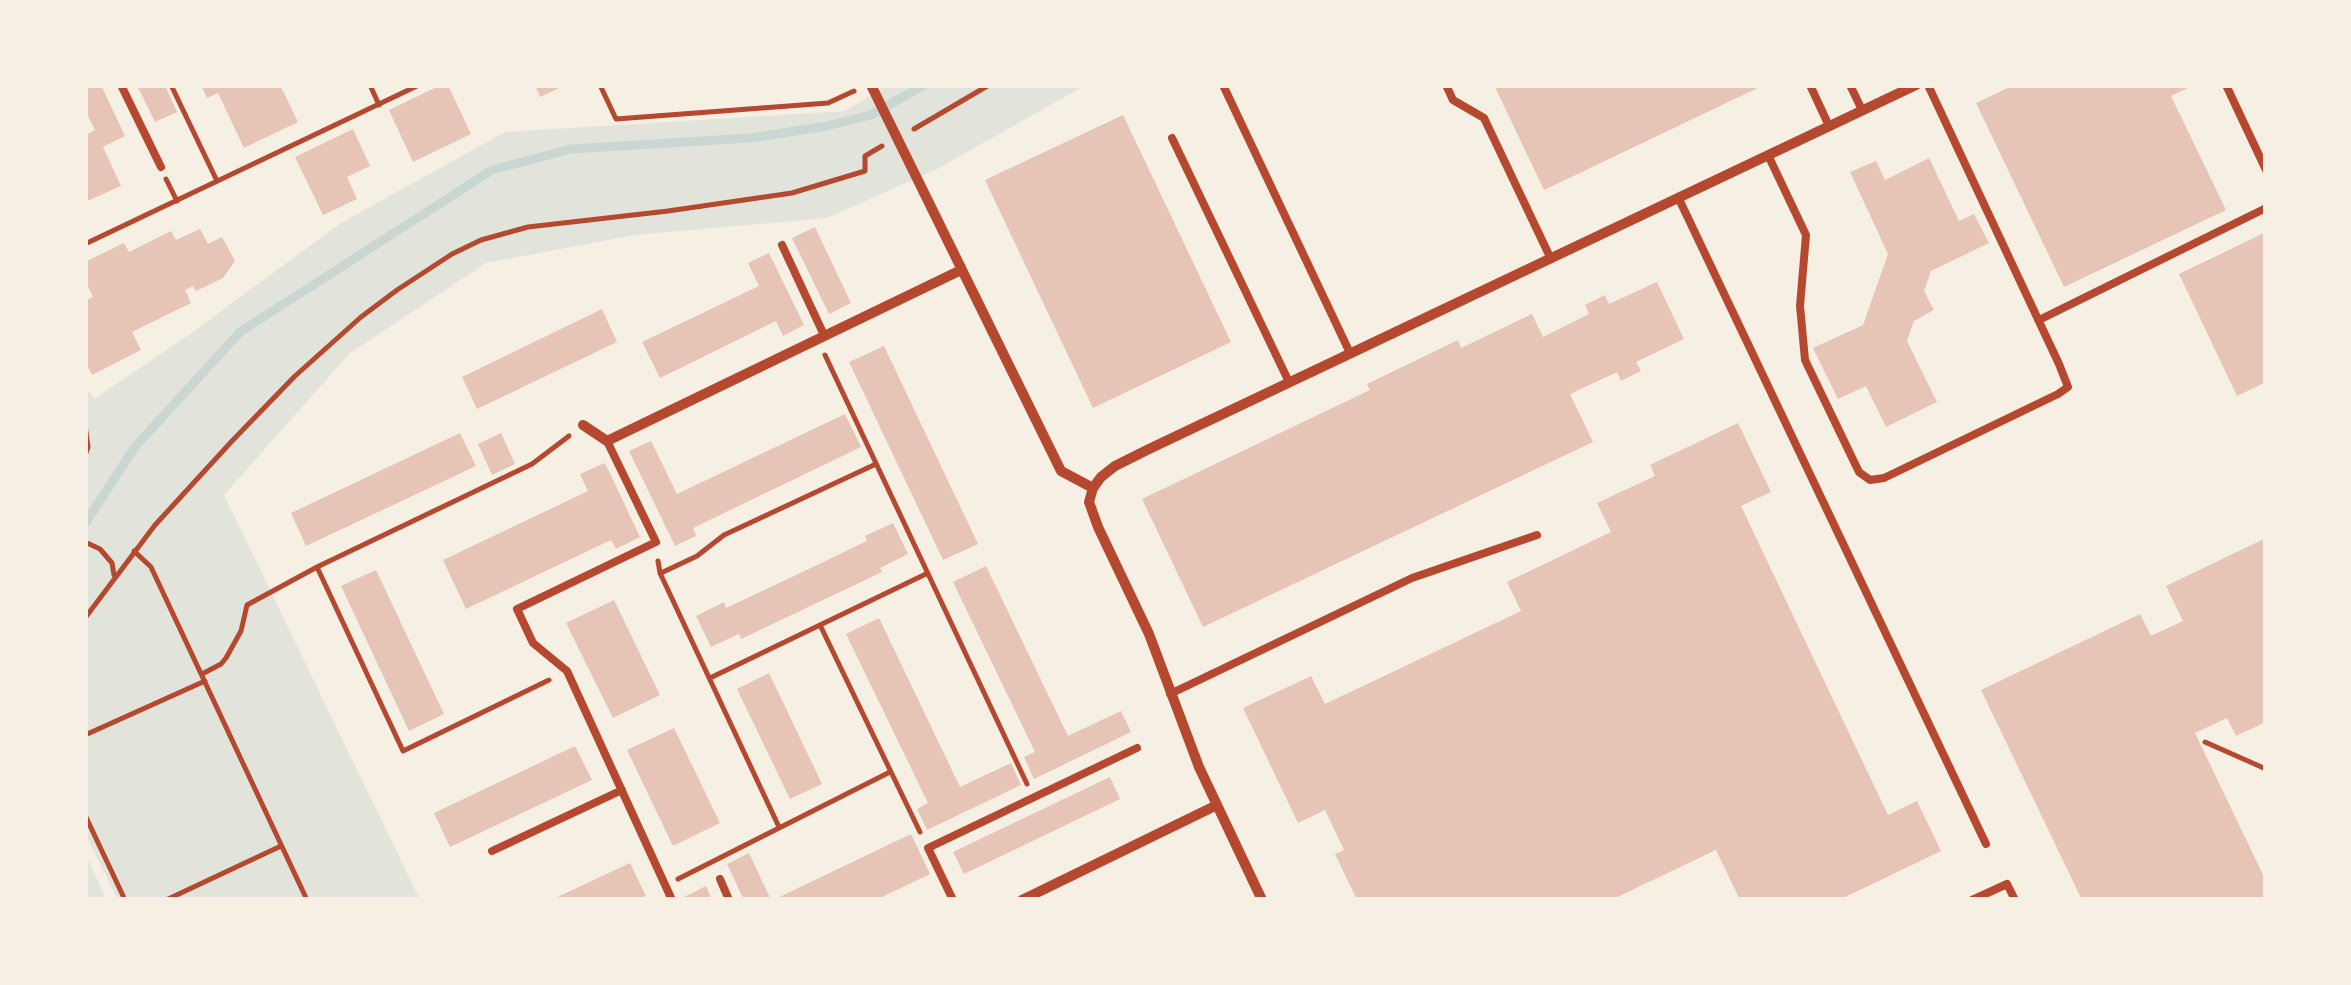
<!DOCTYPE html>
<html>
<head>
<meta charset="utf-8">
<style>
	body { margin:0 }
	#map { position:relative; width:2351px; height:985px; overflow:hidden; background:#f6efe4; font-family:"Public Sans",sans-serif }
	canvas { display:block }
	.frame { position:absolute; inset:0; border:88px solid #f6efe4; pointer-events:none }
</style>
</head>
<body>
<div id="map">
<canvas width="2351" height="985"></canvas>
<div class="frame"></div>
</div>
<script>
const ctx = document.querySelector('canvas').getContext('2d');
ctx.lineJoin = 'round';
function fill(path, color) { ctx.fillStyle = color; ctx.fill(path, 'evenodd'); }
const shape = rows => new Path2D(rows.map(r => 'M' + r).join(''));
function strokePath(path, color, width, dash) { ctx.strokeStyle = color; ctx.lineWidth = width; ctx.lineCap = dash ? 'butt' : 'round'; ctx.setLineDash(dash || []); ctx.stroke(path); }
fill(shape([
	[887,85,1086,85,937,169,827,218,635,235,486,263,349,354,224,495,420,900,118,900,85,833,85,386,94,399,190,334,341,223,505,132,845,111],
	[85,854,107,900,85,900]
]), '#e2e4dc');
strokePath(shape([
	[85,524,134,448,240,332,492,170,571,149,751,138,827,126,871,115,924,85]
]), '#c9d6d2', 9);
fill(shape([
	[85,85,101,85,125,136,103,147,121,186,85,202,85,135,95,130,85,110],
	[137,85,165,85,177,112,155,122],
	[201,85,280,85,298,122,244,148,218,93,207,98],
	[441,85,448,85,471,134,413,162,389,110],
	[535,85,566,85,540,97],
	[1494,85,1764,85,1544,190],
	[2014,85,2194,85,2171,96,2226,210,2064,287,1976,103],
	[1123,115,1231,342,1093,408,985,180],
	[353,129,370,166,347,177,357,199,323,215,295,157],
	[1929,158,1959,221,1974,214,1989,243,1931,271,1924,291,1934,310,1914,321,1907,341,1937,402,1886,427,1866,386,1838,399,1813,348,1863,325,1888,254,1850,172,1876,161,1885,180],
	[815,227,851,303,829,314,792,238],
	[200,229,208,244,222,237,235,261,223,278,196,291,193,286,185,290,191,303,132,332,141,350,92,375,85,361,85,323,88,321,85,315,85,301,93,297,85,280,85,262,124,243,129,252,171,231,176,240],
	[2266,232,2266,382,2237,396,2179,274],
	[769,253,804,325,783,336,776,321,660,378,642,342,759,286,748,263],
	[1657,282,1684,339,1636,362,1641,371,1621,381,1617,372,1570,394,1593,442,1203,627,1142,499,1370,390,1367,384,1458,340,1461,348,1532,314,1543,337,1589,314,1585,305,1605,295,1609,304],
	[602,309,617,342,477,409,462,377],
	[884,346,978,544,943,560,849,362],
	[845,414,861,447,693,528,696,536,675,546,629,451,651,441,677,494],
	[1738,423,1771,492,1741,506,1888,815,1917,801,1941,851,1839,900,1740,900,1716,850,1611,900,1357,900,1335,854,1344,850,1325,810,1298,823,1243,708,1311,676,1325,704,1521,611,1507,582,1611,532,1597,503,1655,476,1650,465],
	[460,433,476,466,306,546,291,513],
	[501,433,515,464,492,475,478,444],
	[605,463,640,537,616,549,611,540,466,609,443,560,588,491,580,474],
	[893,523,908,554,880,568,882,572,741,639,739,634,711,647,696,616,724,602,726,608,811,568,867,541,865,536],
	[2266,538,2266,722,2236,736,2227,718,2195,733,2266,881,2266,900,2082,900,1981,690,2140,614,2151,636,2183,621,2166,586],
	[986,566,1068,736,1121,711,1131,732,1034,779,1024,757,1035,752,953,582],
	[376,570,444,714,409,731,341,586],
	[614,600,660,695,613,718,566,623],
	[879,618,960,787,1011,763,1021,785,927,830,917,809,928,803,846,634],
	[769,673,822,784,790,799,737,689],
	[674,728,720,823,673,846,627,750],
	[575,746,592,780,450,847,434,813],
	[1110,777,1120,799,964,874,953,852],
	[911,834,930,874,876,900,773,900],
	[749,853,771,900,744,900,727,864],
	[630,863,646,896,637,900,551,900],
	[706,886,712,900,685,900,684,897]
]), '#e6c5b7');
strokePath(shape([
	[171,85,217,181],
	[370,85,379,105],
	[600,85,616,119,828,103,854,91],
	[914,129,989,85],
	[166,179,177,201],
	[85,244,419,85],
	[825,355,1027,784],
	[85,425,88,447,85,455],
	[85,542,100,549,112,563,114,575],
	[134,551,151,567,307,900],
	[658,561,660,573,779,827],
	[661,573,697,556,724,535,876,464],
	[85,618,155,525,232,441,295,376,361,317,397,290,452,254,481,240,528,227,668,211,792,193,865,171,865,156,882,146],
	[820,625,920,832],
	[202,674,221,664,226,658,241,631,247,605,317,567],
	[710,678,928,573],
	[549,680,403,751,317,567,532,464,569,436],
	[85,735,205,681],
	[2205,742,2266,769],
	[85,815,125,900],
	[678,879,890,772],
	[166,900,281,846]
]), '#b5482f', 5);
strokePath(shape([
	[121,85,161,167],
	[1223,85,1350,353],
	[1446,85,1453,100,1484,118,1550,257],
	[1810,85,1829,126],
	[1850,85,1862,110],
	[2226,85,2266,170],
	[1172,138,1289,382],
	[1768,155,1806,235,1800,306,1805,360,1859,472,1870,480,1884,478,2058,394,2068,387,2059,364,1928,85],
	[1678,197,1986,844],
	[782,245,824,335],
	[2039,320,2266,208],
	[607,441,656,542,517,609,533,643,567,671,672,900],
	[1170,694,1412,578,1537,535],
	[492,851,622,790],
	[720,879,729,900],
	[953,900,928,848,1137,748],
	[1972,900,2007,884,2015,900]
]), '#b5482f', 8);
strokePath(shape([
	[871,85,1061,471,1093,488],
	[583,425,607,441,961,270],
	[1022,900,1217,805],
	[1262,900,1199,767,1149,634,1098,527,1089,502,1093,488,1101,477,1115,466,1149,449,1916,85]
]), '#b5482f', 10);
</script>
</body>
</html>
